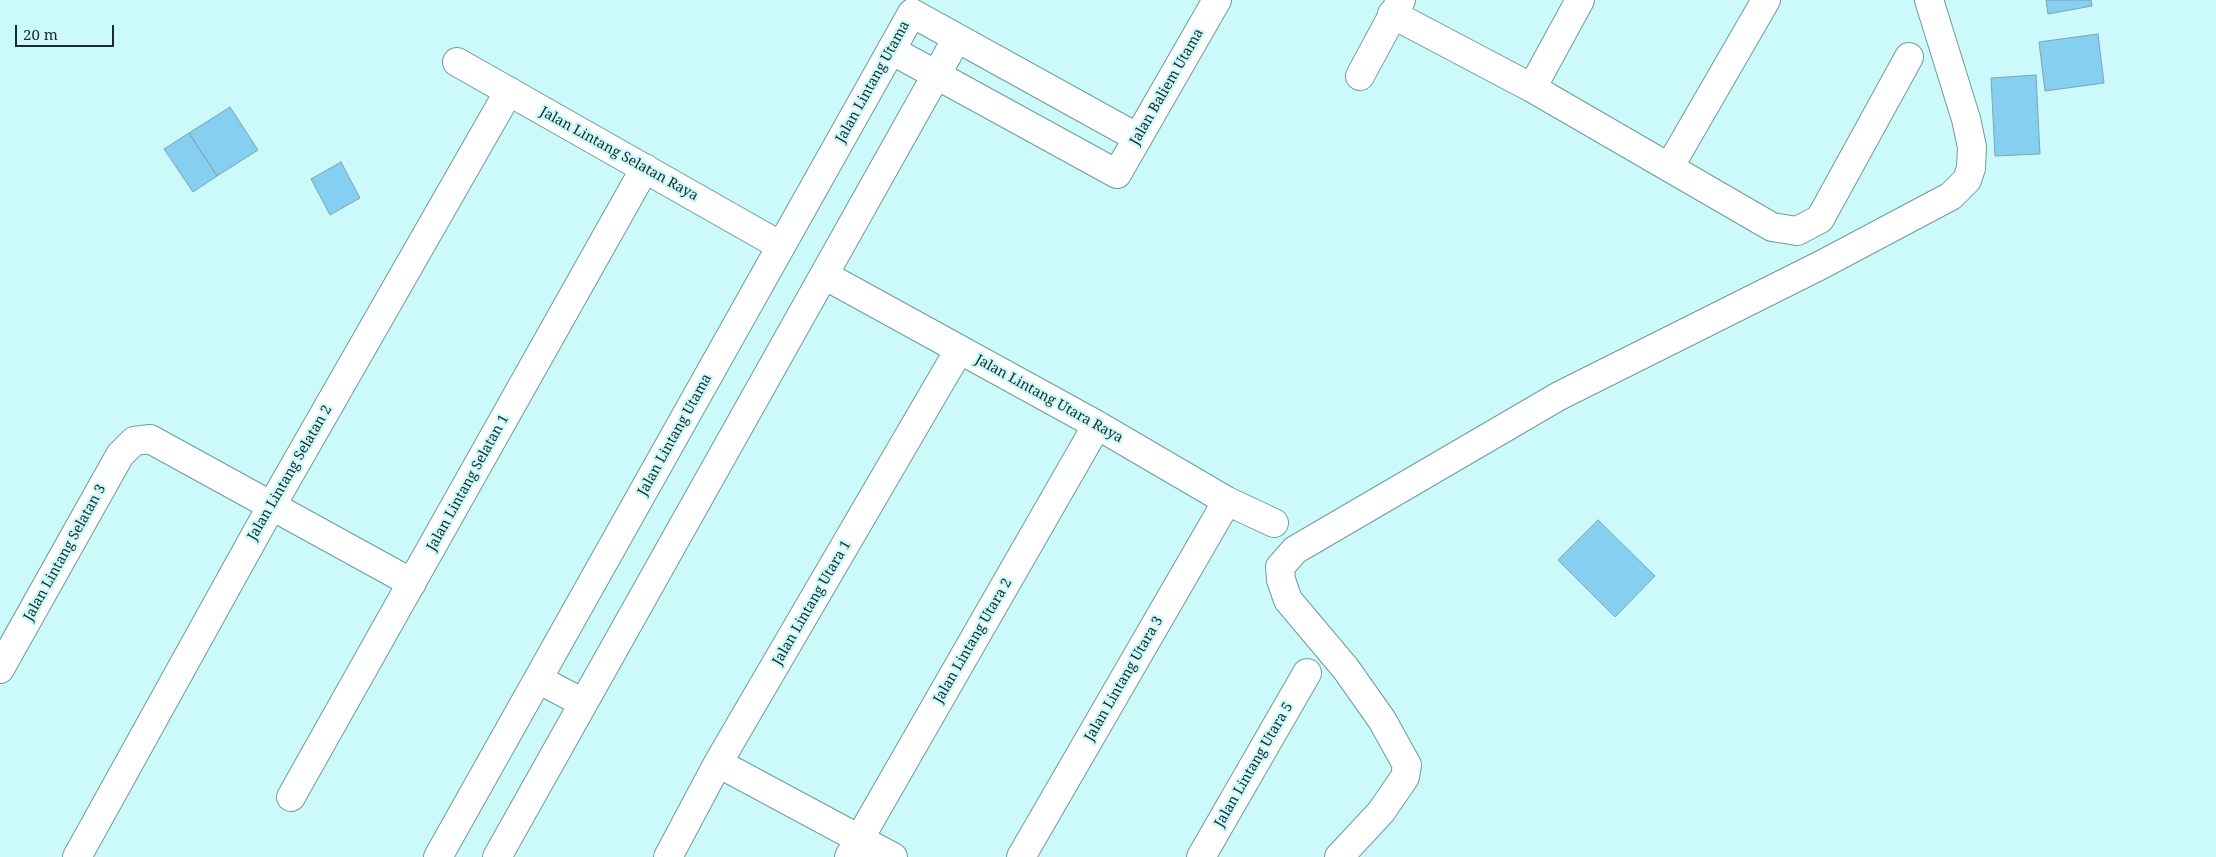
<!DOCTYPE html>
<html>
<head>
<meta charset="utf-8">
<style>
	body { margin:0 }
	#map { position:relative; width:2216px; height:857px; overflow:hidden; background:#ccfafb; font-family:"Noto Serif",serif }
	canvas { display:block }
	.scale { position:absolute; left:15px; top:25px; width:99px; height:22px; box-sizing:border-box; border:2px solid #182a2b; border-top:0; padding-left:6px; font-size:15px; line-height:18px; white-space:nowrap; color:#182a2b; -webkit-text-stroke:4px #ccfafb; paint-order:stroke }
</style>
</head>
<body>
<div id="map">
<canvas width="2216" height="857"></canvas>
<div class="scale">20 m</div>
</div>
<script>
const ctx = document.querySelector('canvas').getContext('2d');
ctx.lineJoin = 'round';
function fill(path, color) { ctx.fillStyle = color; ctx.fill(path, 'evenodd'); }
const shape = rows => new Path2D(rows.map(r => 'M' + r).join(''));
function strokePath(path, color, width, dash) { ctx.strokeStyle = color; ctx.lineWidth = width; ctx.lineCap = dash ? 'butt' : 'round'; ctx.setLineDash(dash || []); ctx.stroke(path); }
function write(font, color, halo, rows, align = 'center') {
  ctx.font = font + ' "Noto Serif",serif'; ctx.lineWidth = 4.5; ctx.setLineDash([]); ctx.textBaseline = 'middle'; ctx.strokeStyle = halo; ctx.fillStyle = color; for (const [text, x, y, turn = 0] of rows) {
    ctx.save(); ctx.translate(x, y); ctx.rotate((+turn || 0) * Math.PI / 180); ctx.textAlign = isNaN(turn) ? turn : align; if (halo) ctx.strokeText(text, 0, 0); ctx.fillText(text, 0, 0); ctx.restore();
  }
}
const building = shape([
	[2046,0,2091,0,2092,6,2048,14,2046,0],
	[2098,34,2104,83,2045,91,2039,42,2098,34],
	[2036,75,2040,154,1995,156,1991,78,2036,75],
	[230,107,258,150,217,176,189,133,230,107],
	[189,133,217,176,193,192,164,149,189,133],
	[341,162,360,198,330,215,311,179,341,162],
	[1598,520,1655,576,1615,617,1558,560,1598,520]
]);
fill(building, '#85cff0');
strokePath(building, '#7fa3b4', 1);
const street = shape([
	[1392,14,1532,88,1772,227,1797,231,1820,219,1909,57],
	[891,50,1117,174,1217,0],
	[457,62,781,246],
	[1360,76,1401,0],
	[1532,88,1580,0],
	[1670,166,1766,0],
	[824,275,1097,425,1227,501,1274,523],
	[0,669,120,455,134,441,150,439,412,583],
	[538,679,583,703],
	[718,763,893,857],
	[291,797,645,168],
	[77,857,272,505,509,91],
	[438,857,912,13,1138,138],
	[497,857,957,38],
	[668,857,718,763,959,350],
	[849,857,1097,425],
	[1021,857,1227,501],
	[1201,857,1307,673],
	[1339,857,1381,812,1405,777,1407,765,1382,720,1346,669,1288,600,1281,580,1280,567,1295,550,1559,396,1821,265,1951,196,1967,180,1971,168,1972,147,1966,119,1929,0]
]);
strokePath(street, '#6f9b9c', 30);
strokePath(street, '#fff', 28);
write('14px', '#182a2b', '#ccfafb', [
	["Jalan Lintang Utama",873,82,-61],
	["Jalan Baliem Utama",1167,87,-60],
	["Jalan Lintang Selatan Raya",619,154,29],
	["Jalan Lintang Utara Raya",1049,399,29],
	["Jalan Lintang Utama",675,435,-61],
	["Jalan Lintang Selatan 2",290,473,-60],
	["Jalan Lintang Selatan 1",468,483,-61],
	["Jalan Lintang Selatan 3",65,553,-61],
	["Jalan Lintang Utara 1",812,603,-60],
	["Jalan Lintang Utara 2",973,641,-60],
	["Jalan Lintang Utara 3",1124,679,-60],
	["Jalan Lintang Utara 5",1254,765,-60]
]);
</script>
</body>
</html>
